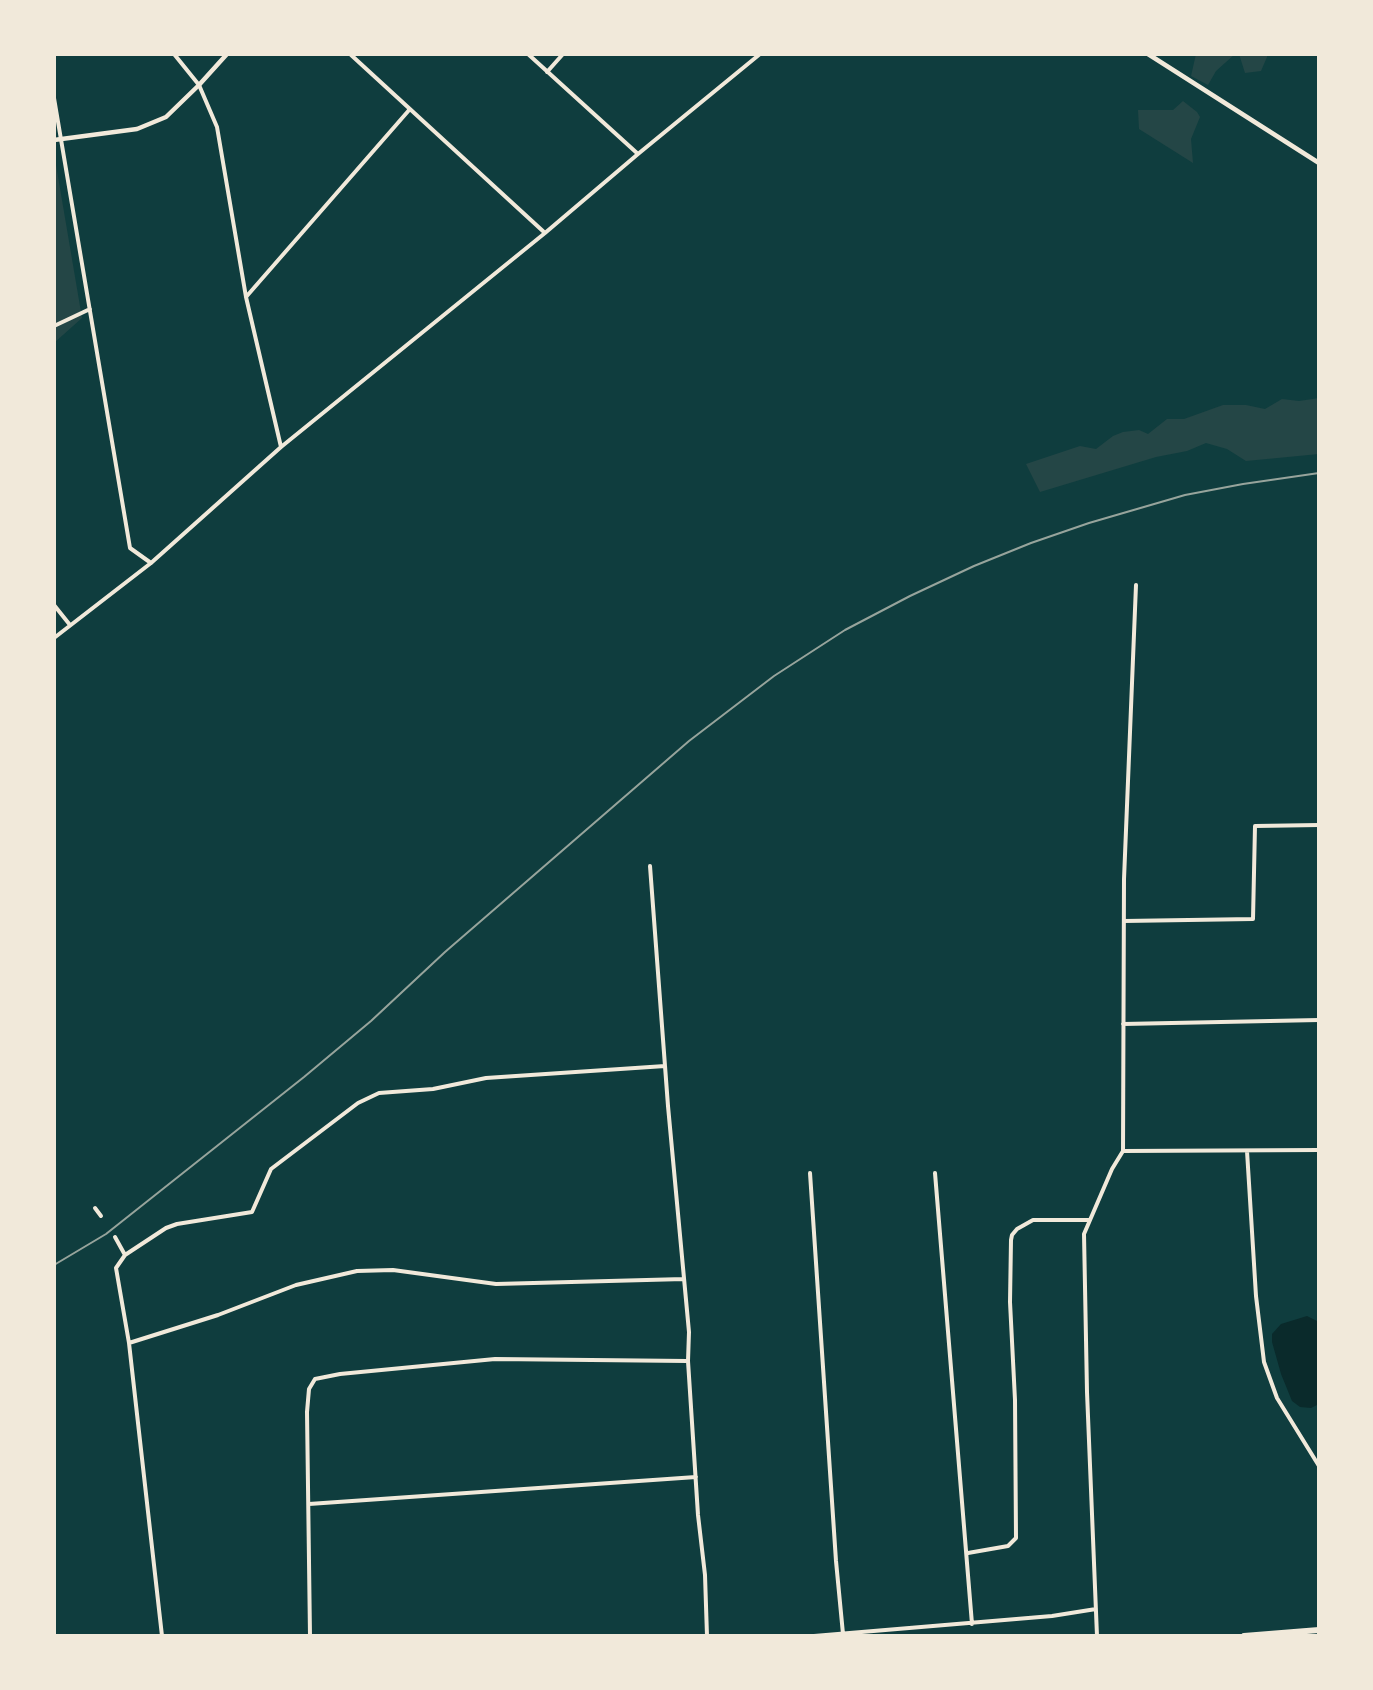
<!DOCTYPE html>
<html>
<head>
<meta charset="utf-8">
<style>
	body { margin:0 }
	#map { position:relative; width:1373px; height:1690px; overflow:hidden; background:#0f3d3e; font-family:"Noto Sans",sans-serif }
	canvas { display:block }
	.frame { position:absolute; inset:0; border:56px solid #f1e9da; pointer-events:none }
</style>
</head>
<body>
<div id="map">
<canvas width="1373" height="1690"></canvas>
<div class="frame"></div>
</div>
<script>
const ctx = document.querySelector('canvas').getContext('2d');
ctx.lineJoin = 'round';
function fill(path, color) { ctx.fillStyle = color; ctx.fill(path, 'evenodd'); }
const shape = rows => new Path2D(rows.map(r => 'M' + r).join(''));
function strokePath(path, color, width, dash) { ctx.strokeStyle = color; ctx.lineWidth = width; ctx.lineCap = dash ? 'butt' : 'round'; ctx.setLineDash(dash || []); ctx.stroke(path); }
fill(shape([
	[1196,54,1235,54,1216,71,1208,85,1191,76],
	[1239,54,1267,54,1267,57,1261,71,1245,73],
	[1183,101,1197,112,1200,117,1191,139,1193,163,1139,129,1138,110,1173,110],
	[54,153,82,318,54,343],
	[1319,398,1319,454,1246,461,1227,449,1206,443,1187,451,1156,457,1040,492,1026,464,1080,446,1096,449,1113,436,1123,432,1139,430,1148,434,1167,419,1184,419,1223,405,1246,405,1265,409,1282,399,1299,401]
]), '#244646');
fill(shape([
	[1307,1316,1319,1322,1319,1404,1311,1408,1300,1407,1292,1401,1281,1374,1272,1342,1272,1334,1281,1324]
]), '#0a2a2b');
strokePath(shape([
	[174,54,199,85,217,127,246,297,281,447],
	[350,54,545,233],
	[528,54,638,154],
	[547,72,563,54],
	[54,98,130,548,151,563],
	[246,297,410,109],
	[54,326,90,309],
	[54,605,70,625],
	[54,638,151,563,281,447,545,233,638,154,760,54],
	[650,866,668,1106,689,1332,688,1361,698,1515,705,1575,707,1636],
	[1124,921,1253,919,1255,826,1319,825],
	[1123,1024,1319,1020],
	[1123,1151,1319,1150],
	[1247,1151,1256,1296,1264,1362,1277,1398,1319,1466],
	[810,1173,836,1561,843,1634],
	[935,1173,972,1624],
	[95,1208,101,1216],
	[115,1237,125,1255],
	[129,1343,218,1315,296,1285,357,1271,393,1270,496,1284,684,1279],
	[309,1504,696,1477],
	[968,1553,1008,1546,1016,1538,1015,1400,1010,1302,1011,1240,1012,1235,1017,1229,1033,1220,1090,1220],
	[162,1636,129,1343,116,1268,125,1255,166,1228,177,1224,252,1212,271,1169,358,1103,379,1093,433,1089,486,1078,665,1066],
	[310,1636,307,1412,309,1389,315,1379,340,1374,495,1359,687,1361],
	[814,1636,1052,1616,1096,1609],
	[1097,1636,1087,1392,1084,1234,1112,1169,1123,1151,1124,879,1136,585]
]), '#f1e9da', 4);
strokePath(shape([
	[1148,54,1319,163],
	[54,140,137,129,166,117,199,85,227,54]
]), '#f1e9da', 4.5);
strokePath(shape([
	[1244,1636,1319,1630]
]), '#f1e9da', 6);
strokePath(shape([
	[54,1265,106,1234,304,1077,371,1021,445,952,689,741,774,676,845,630,910,596,974,566,1031,543,1089,523,1185,495,1243,484,1319,473]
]), '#97a49c', 2);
</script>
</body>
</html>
